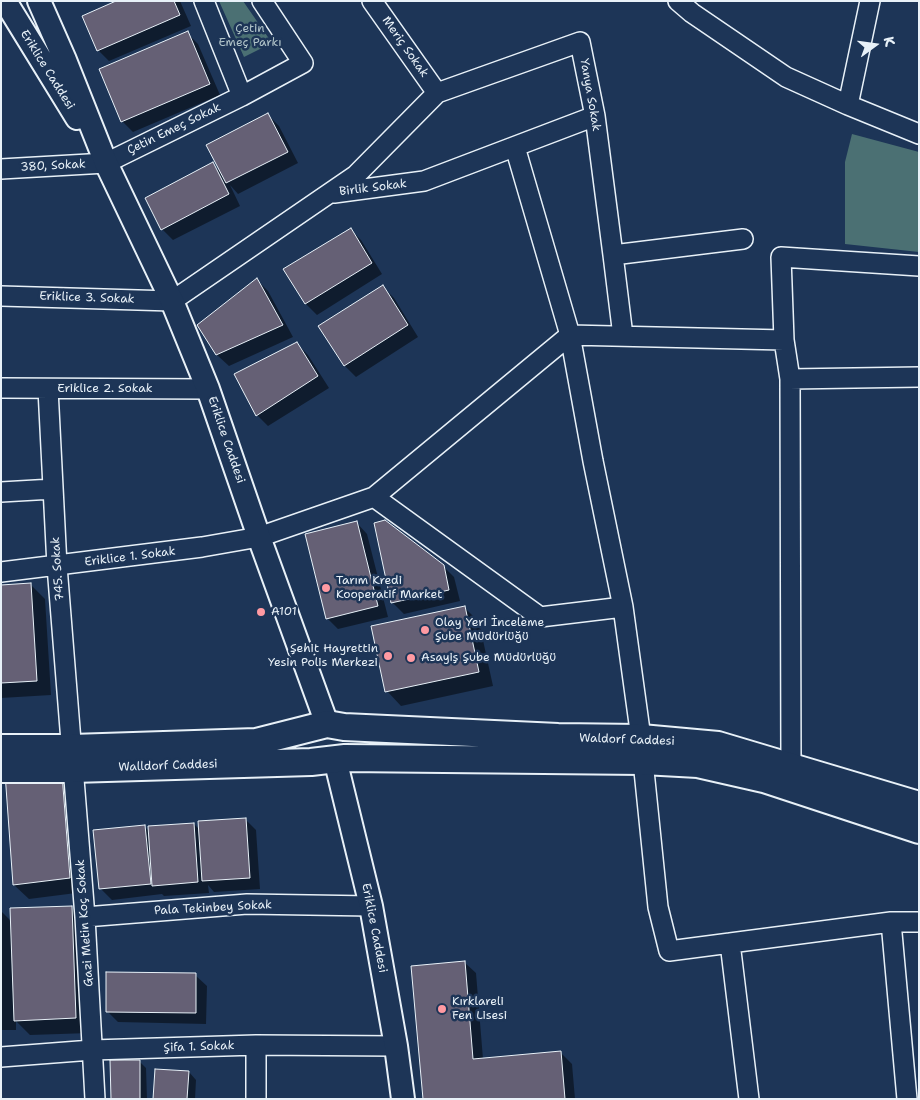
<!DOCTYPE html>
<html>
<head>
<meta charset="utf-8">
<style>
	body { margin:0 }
	#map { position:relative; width:920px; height:1100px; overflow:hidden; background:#1d3557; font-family:"Shantell Sans",sans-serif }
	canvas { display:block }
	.frame { position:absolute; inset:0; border:2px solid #e8f1f8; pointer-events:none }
	.north { position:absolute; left:850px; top:20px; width:50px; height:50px; -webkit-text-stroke:4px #1d3557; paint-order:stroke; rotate:76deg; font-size:14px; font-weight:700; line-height:20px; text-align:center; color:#e8f1f8 }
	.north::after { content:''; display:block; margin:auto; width:18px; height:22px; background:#e8f1f8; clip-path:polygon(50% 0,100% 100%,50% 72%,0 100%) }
</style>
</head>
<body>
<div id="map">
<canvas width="920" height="1100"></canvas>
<div class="frame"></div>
<div class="north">K</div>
</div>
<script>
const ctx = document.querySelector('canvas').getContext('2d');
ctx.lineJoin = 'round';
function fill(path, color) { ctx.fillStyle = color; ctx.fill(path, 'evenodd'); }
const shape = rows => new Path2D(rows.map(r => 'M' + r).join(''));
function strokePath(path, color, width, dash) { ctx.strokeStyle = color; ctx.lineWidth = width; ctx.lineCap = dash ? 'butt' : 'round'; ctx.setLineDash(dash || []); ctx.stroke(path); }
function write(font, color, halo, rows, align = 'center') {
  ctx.font = font + ' "Shantell Sans",sans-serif'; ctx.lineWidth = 5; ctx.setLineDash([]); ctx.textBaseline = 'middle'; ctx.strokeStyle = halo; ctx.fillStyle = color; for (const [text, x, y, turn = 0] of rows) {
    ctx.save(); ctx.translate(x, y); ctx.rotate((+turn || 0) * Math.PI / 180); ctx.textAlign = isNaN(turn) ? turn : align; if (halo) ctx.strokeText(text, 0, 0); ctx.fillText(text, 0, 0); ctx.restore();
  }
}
fill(shape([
	[219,1,243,1,272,43,244,57],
	[852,134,919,152,919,252,845,244,845,162]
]), '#4b7073');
fill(shape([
	[119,1,180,1,191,26,109,61,98,50],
	[187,33,198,44,220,95,133,132,122,121],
	[268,115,279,126,298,163,238,194,230,185,240,206,173,240,162,229,212,164,221,172],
	[350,229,361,240,382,274,317,315,306,304,285,270],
	[257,280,268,291,293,337,229,366,217,355,199,326],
	[383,287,394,298,418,337,356,377,345,366],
	[297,344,308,355,329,388,268,426,257,415],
	[356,522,367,534,388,617,338,629,327,618],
	[443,566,454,577,460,601,404,614,393,603],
	[31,585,45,599,51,695,1,698,1,586],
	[464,607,479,622,493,686,401,706,387,691],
	[61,775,76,790,84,892,29,899,14,885],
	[245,819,256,830,260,889,214,892,208,885,209,893,164,896,162,894,112,900,101,889,144,826,149,831,194,824,200,830],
	[71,907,86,922,90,1033,30,1035,16,1021,16,1030,1,1030,1,911,11,921],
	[464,962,476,973,483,1059,561,1053,572,1064,575,1099,424,1099],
	[195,975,207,986,206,1024,118,1022,107,1011],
	[139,1061,146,1068,147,1099,112,1099],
	[189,1072,196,1080,195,1099,154,1099]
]), '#0007');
const building = shape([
	[116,1,174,1,180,15,97,51,82,16,116,1],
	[188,31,210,84,121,122,99,69,188,31],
	[268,113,288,152,226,183,206,145,268,113],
	[213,162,229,194,161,230,145,198,213,162],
	[351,228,372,263,305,304,283,269,351,228],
	[257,278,283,325,216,355,197,325,257,278],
	[383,285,408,325,344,366,318,326,383,285],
	[297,342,318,376,256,416,234,374,297,342],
	[385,520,444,565,449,590,391,603,374,523,385,520],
	[357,521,378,606,326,619,305,534,357,521],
	[31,583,37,681,1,683,1,585,31,583],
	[465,606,479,672,385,692,371,626,465,606],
	[5,773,62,774,70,878,13,885,5,773],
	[246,818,250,878,202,881,198,821,246,818],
	[194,823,198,882,152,886,148,826,194,823],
	[145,825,151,884,99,889,93,830,145,825],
	[72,906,76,1018,14,1021,10,908,72,906],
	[465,961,473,1059,561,1051,565,1099,423,1099,411,966,465,961],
	[106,972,196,973,196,1013,106,1012,106,972],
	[110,1060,140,1060,140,1099,111,1099,110,1060],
	[155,1069,189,1071,187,1099,153,1099,155,1069]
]);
fill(building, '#656075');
strokePath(building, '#e8f1f8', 1);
const minor = shape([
	[372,1,437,93],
	[678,1,692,13,786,77,848,105,919,134],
	[242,96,303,63,262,1],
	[848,105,870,1],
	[515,147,570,335,593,461,623,607,641,738],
	[1,169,106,163,242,96,204,1],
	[334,193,424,181,595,116],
	[613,255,623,336],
	[1,296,172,301,356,175,437,93,580,42,595,116,613,255,743,239],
	[790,379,919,377],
	[1,388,208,389],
	[48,389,57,566,85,917,95,1099],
	[1,492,53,489],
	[374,497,540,617,623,607],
	[1,572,202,547,259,537,374,497,570,335,784,340],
	[643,761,658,907,669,951,891,922,919,922],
	[791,766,790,379,784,340,781,257,919,266],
	[85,917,247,904,371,906],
	[891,922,907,1099],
	[730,943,749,1099],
	[256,1045,256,1099],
	[1,1057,92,1050,256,1045,396,1046]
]);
const tertiary = shape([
	[5,1,77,118],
	[39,1,65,60,106,163,172,301,208,389,259,537,327,724],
	[335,759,371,906,396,1046,403,1099]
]);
const secondary = shape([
	[1,748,72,748,256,742,327,724,344,727,558,737,641,738,718,745,919,805],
	[1,769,73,769,311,762,345,758,643,761,698,764,764,779,919,830]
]);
strokePath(minor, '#e8f1f8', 22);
strokePath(tertiary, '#e8f1f8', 26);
strokePath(secondary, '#e8f1f8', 30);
strokePath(minor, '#1d3557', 19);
strokePath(tertiary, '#1d3557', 22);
strokePath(secondary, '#1d3557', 26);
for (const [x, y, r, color] of [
	[326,588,5,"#ff9aa2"],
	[261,612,5,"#ff9aa2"],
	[425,630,5,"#ff9aa2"],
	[388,656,5,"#ff9aa2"],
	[411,658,5,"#ff9aa2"],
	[442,1009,5,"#ff9aa2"]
]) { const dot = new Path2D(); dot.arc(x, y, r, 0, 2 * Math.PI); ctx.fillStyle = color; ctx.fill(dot); strokePath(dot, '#1d3557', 2); }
write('12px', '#b1c4c9', '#1d3557', [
	["Çetin",250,29],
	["Emeç Parkı",250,43]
]);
write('12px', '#e8f1f8', '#1d3557', [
	["Meriç Sokak",405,47,55],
	["Eriklice Caddesi",47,70,58],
	["Yanya Sokak",590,95,80],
	["Çetin Emeç Sokak",174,129,-26],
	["380, Sokak",53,166,-3],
	["Birlik Sokak",373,188,-7],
	["Eriklice 3. Sokak",87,298,2],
	["Eriklice 2. Sokak",105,389],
	["Eriklice Caddesi",226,440,71],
	["Eriklice 1. Sokak",130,557,-7],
	["745. Sokak",58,569,-94],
	["Waldorf Caddesi",627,740,2],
	["Walldorf Caddesi",168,766,-2],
	["Pala Tekinbey Sokak",213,908,-3],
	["Gazi Metin Koç Sokak",85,923,-94],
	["Eriklice Caddesi",374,928,79],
	["Şifa 1. Sokak",199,1047,-2]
]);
write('12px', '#e8f1f8', '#1d3557', [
	["Tarım Kredi",336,581],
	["Kooperatif Market",336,595],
	["A101",271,612],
	["Olay Yeri İnceleme",435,623],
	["Şube Müdürlüğü",435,637],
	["Şehit Hayrettin",378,649,"right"],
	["Yesin Polis Merkezi",378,663,"right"],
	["Asayiş Şube Müdürlüğü",421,658],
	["Kırklareli",452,1002],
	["Fen Lisesi",452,1016]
], 'left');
</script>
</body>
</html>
